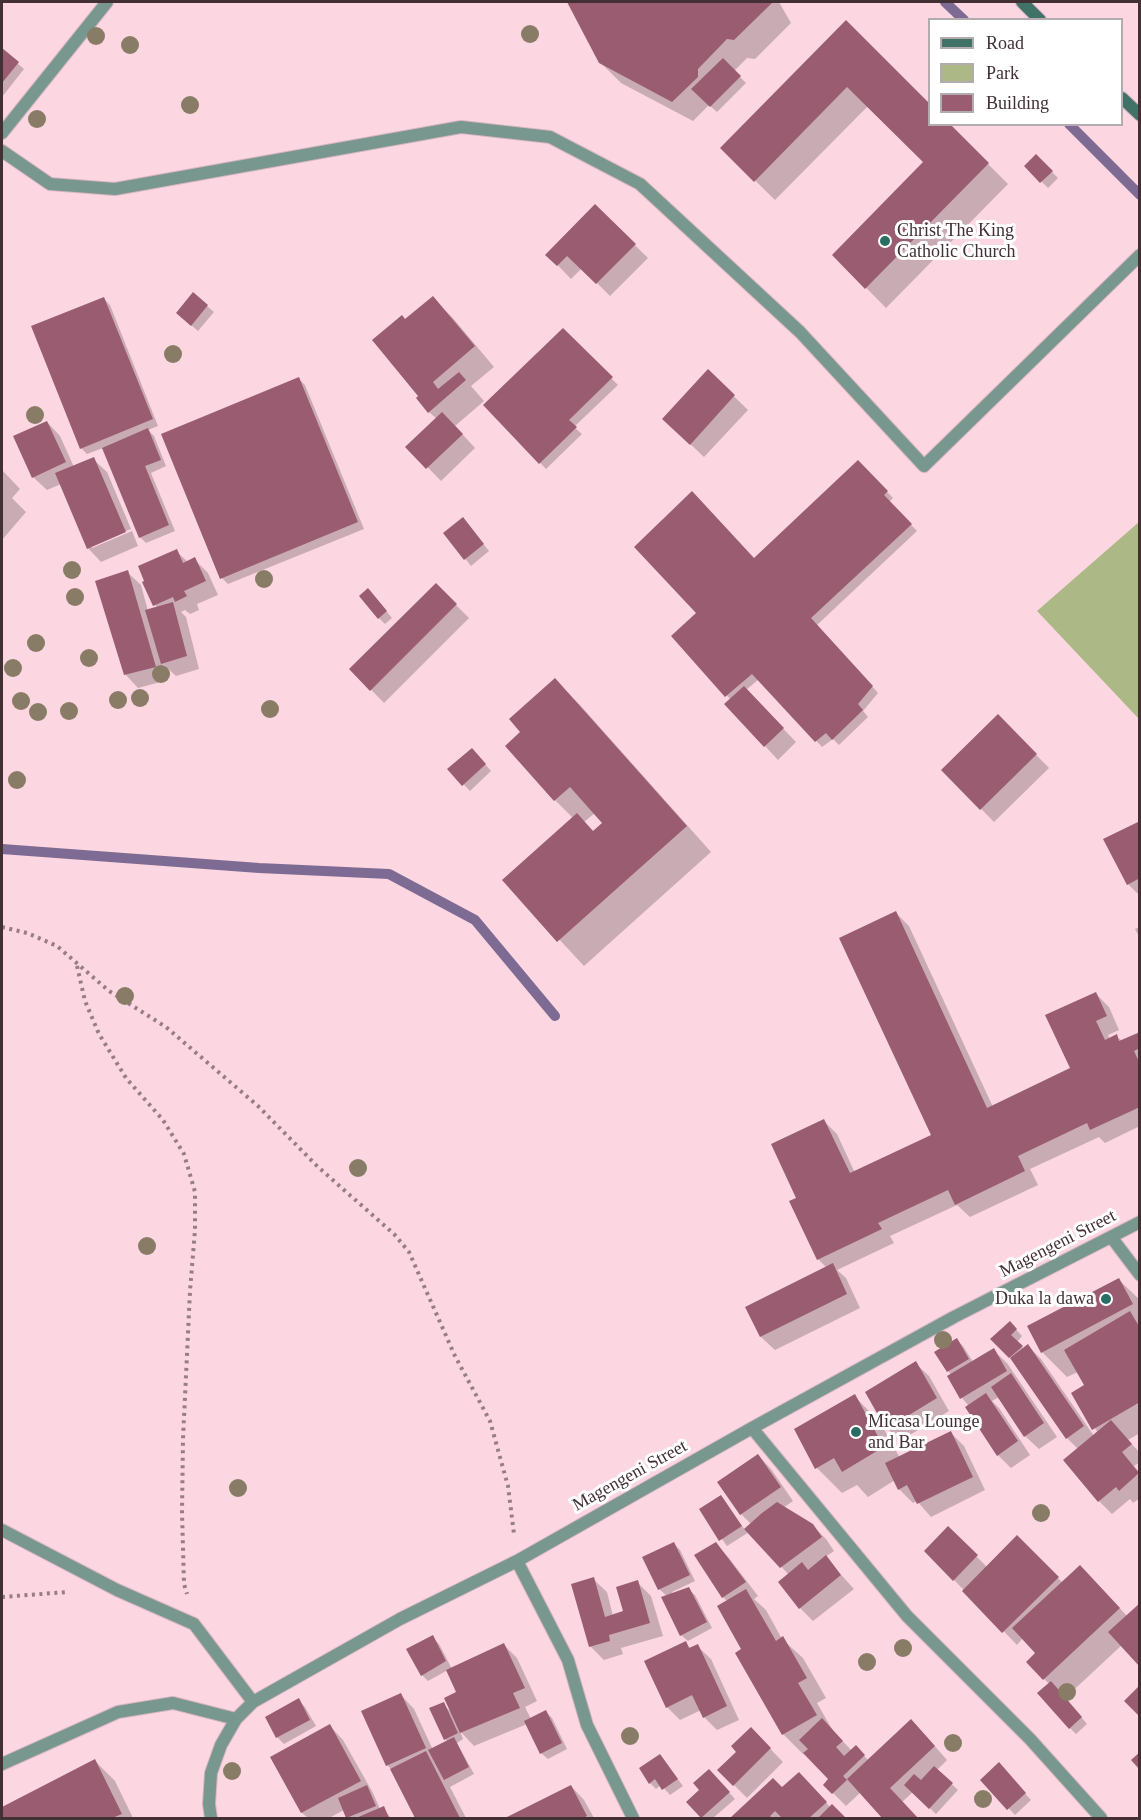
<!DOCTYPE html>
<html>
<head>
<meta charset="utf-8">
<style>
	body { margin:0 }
	#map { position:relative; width:1141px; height:1820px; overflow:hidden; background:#fcd6e1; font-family:"Times New Roman",serif }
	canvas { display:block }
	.frame { position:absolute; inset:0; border:3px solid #423035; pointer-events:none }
	.legend { position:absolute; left:928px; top:18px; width:195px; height:108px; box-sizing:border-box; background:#fff; border:2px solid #b3acae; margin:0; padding:8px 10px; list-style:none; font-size:18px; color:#423035 }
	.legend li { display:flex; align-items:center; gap:12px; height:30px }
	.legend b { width:30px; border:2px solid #b3acae }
</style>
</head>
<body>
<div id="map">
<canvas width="1141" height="1820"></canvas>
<div class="frame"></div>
<ul class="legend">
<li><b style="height:8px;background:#417268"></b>Road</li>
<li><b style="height:16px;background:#acb885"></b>Park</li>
<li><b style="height:16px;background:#995c70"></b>Building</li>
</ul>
</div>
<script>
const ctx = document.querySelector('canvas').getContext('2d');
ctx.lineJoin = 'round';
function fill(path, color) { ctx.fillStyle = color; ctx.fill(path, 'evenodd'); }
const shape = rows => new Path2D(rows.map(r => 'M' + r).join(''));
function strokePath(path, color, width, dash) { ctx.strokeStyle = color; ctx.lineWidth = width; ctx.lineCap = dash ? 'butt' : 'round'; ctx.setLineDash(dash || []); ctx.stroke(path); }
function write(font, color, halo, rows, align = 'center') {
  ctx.font = font + ' "Times New Roman",serif'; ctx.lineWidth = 6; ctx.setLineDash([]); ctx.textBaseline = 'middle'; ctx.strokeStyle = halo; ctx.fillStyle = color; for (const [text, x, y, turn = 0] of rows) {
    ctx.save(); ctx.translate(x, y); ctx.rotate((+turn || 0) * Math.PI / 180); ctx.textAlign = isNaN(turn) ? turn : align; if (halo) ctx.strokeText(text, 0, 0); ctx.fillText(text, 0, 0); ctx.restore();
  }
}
fill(shape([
	[1139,522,1139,719,1037,611]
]), '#acb885');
fill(shape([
	[569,2,779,2,791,23,755,59,747,58,734,71,746,83,717,112,709,105,693,121,621,83,600,62],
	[846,23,930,124,948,124,1008,184,886,308,834,255,925,162,868,106,775,200,722,148],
	[2,50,24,69,2,97],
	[1036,156,1058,178,1048,188,1026,166],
	[595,206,648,258,610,296,582,268,571,279,548,255],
	[193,294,214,312,198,331,184,319],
	[432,298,452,317,494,367,471,386,484,401,455,426,475,448,441,481,408,447,437,419,429,412,420,396,406,320],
	[104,299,110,305,158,426,148,430,154,436,166,466,151,473,175,531,146,543,140,537,103,448,87,454,81,448],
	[563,330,618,385,574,427,582,434,546,469,485,405],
	[708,371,748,410,704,457,664,419],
	[299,379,305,385,364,529,228,584,222,578],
	[47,422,60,436,74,467,93,459,107,472,131,529,92,545,92,548,132,531,138,546,101,562,88,548,61,484,47,490,33,477],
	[858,462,893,498,889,502,917,531,817,625,878,693,863,711,868,717,839,745,833,739,822,747,759,679,746,690,796,742,778,760,726,704,731,700,673,636],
	[2,470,20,489,12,498,26,512,2,540],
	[463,519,489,551,471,566,445,533],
	[176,551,188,562,194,559,208,573,218,595,197,604,199,610,190,614,185,610,181,612,186,617,199,669,176,676,163,664,168,680,138,688,125,674,127,572,141,585,148,611,158,608,155,605],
	[436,585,469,618,384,703,351,669],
	[374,596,392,618,385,624,379,618],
	[555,680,580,705,711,852,584,966,504,880,573,818,555,800,522,733],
	[595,813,604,823,594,832,584,822],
	[998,716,1049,768,994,822,943,770],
	[478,756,491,771,470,791,450,770],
	[1140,823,1140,896,1128,884],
	[896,913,909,926,993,1107,1072,1069,1095,993,1109,1007,1119,1030,1108,1035,1110,1039,1116,1036,1122,1041,1140,1033,1140,1126,1105,1143,1099,1137,1030,1169,1038,1185,970,1217,957,1205,890,1236,894,1243,837,1270,846,1278,860,1308,775,1350,761,1337,747,1307,827,1268,818,1259,798,1198,824,1121,837,1134,855,1173,933,1136],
	[1140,927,1140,938,1135,929],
	[1119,1280,1140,1300,1140,1433,1128,1440,1140,1453,1140,1462,1134,1466,1140,1473,1140,1498,1133,1503,1130,1499,1112,1514,1099,1501,1078,1449,1067,1438,1014,1361,993,1339,1010,1323,1022,1336,1017,1342,1024,1349,1028,1346,1041,1359,1094,1436,1098,1433,1073,1393,1086,1385,1078,1372,1067,1377,1042,1352],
	[957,1340,963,1346,973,1362,993,1350,1007,1363,1057,1437,1039,1449,1025,1436,999,1397,992,1401,999,1408,1030,1455,1011,1468,998,1455,969,1406,962,1398,949,1376,951,1375,936,1352],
	[915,1363,929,1376,949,1411,900,1441,887,1428],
	[854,1396,880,1422,900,1458,951,1433,964,1446,985,1490,931,1517,917,1501,913,1503,899,1489,895,1480,868,1497,857,1485,842,1493,817,1468],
	[758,1455,771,1469,793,1501,783,1508,812,1525,826,1539,834,1551,825,1557,854,1589,813,1621,800,1608,789,1575,749,1532,727,1546,701,1510,721,1497,745,1530,751,1524,741,1514],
	[948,1528,987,1567,1017,1537,1063,1583,1100,1587,1127,1616,1122,1645,1065,1698,1087,1724,1076,1734,1070,1728,1049,1684,1028,1662,1037,1653,1023,1638,1017,1645,926,1551],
	[674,1544,680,1550,695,1581,672,1592,673,1594,688,1589,695,1595,712,1628,688,1641,681,1635,667,1596,659,1589],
	[716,1544,729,1558,758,1596,754,1599,766,1610,782,1639,803,1658,826,1698,817,1703,833,1731,852,1751,856,1747,869,1761,924,1734,947,1760,937,1770,958,1790,936,1814,913,1792,902,1802,917,1818,884,1818,861,1792,846,1806,825,1785,830,1779,805,1752,803,1754,783,1734,743,1650,727,1601,723,1597],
	[593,1579,607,1592,613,1616,625,1612,637,1582,651,1596,663,1636,621,1648,623,1654,604,1660,590,1646],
	[432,1637,439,1644,452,1669,504,1645,517,1658,537,1701,525,1707,531,1719,546,1712,552,1718,567,1749,548,1759,541,1753,527,1724,474,1746,460,1731,463,1739,457,1743,474,1774,450,1787,466,1818,416,1818,392,1770,387,1765,401,1695,414,1709,433,1750,448,1742,445,1739,443,1704,452,1713,458,1693,448,1670,428,1681,422,1675],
	[686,1643,691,1649,697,1646,711,1659,739,1720,717,1730,704,1717,701,1710,680,1720,667,1707],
	[298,1700,305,1707,316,1726,284,1744,277,1737,267,1718],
	[330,1726,343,1740,373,1793,380,1809,383,1808,391,1818,348,1818,344,1810,329,1818,308,1818,302,1813,272,1758],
	[751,1729,783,1762,747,1798,719,1770,738,1752],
	[660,1756,683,1786,670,1795,661,1785,656,1789,650,1783],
	[95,1761,115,1781,133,1818,2,1818,2,1808],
	[1005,1771,1031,1800,1015,1815,982,1780],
	[715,1777,735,1799,713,1818,703,1818,688,1802],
	[773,1781,782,1790,812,1787,831,1808,832,1807,845,1818,732,1818],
	[571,1786,584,1800,594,1818,508,1818]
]), '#0003');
strokePath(shape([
	[945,2,964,20],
	[1069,124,1140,195],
	[2,849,259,868,389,874,475,920,555,1016]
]), '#7d6b93', 10);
fill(shape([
	[567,2,773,2,734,40,727,39,698,69,698,77,672,102,599,63],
	[846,20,930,104,930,124,950,124,989,163,865,289,832,255,923,162,847,87,754,182,720,148],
	[2,48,19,62,2,83],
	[723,58,741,76,710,107,691,89],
	[1036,154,1053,171,1040,183,1024,166],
	[595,204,636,244,596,284,567,256,557,266,545,255],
	[193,292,208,305,191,326,176,313],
	[433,296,475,346,433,382,438,389,459,372,466,380,428,413,416,398,418,396,372,340,402,315,405,319],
	[104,297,153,419,80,449,31,326],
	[563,328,613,377,569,420,577,427,539,464,483,405],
	[708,369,735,395,690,445,662,419],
	[299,377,358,522,220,579,161,434],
	[442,412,463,434,426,469,405,447],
	[47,421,66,462,32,478,13,436],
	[148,428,161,460,145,466,169,525,139,538,102,448],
	[94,457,126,532,87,549,55,473],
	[858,460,888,491,884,495,912,524,811,618,873,686,858,704,863,710,832,740,826,733,815,742,752,674,725,697,671,636,696,613,634,547,692,491,754,558],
	[463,517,484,544,464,560,443,533],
	[177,549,183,563,195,557,206,581,184,591,187,596,175,602,173,597,153,606,142,582,144,581,138,566],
	[128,570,156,667,124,675,95,581],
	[436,583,457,604,370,691,349,669],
	[368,588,387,611,378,619,359,596],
	[173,602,187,656,161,664,145,610],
	[555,678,687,826,557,942,502,880,577,813,593,831,602,823,570,787,554,801,505,746,520,732,509,719],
	[744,686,784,728,764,747,724,704],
	[998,714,1037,754,980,810,941,770],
	[472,748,486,764,462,786,447,769],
	[1140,821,1140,878,1127,885,1103,839],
	[896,911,987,1108,1070,1068,1045,1015,1096,992,1107,1016,1096,1021,1105,1040,1117,1034,1119,1041,1140,1032,1140,1048,1134,1051,1140,1064,1140,1107,1090,1130,1087,1123,1018,1156,1025,1171,955,1205,948,1190,878,1223,882,1229,817,1260,789,1201,796,1198,771,1144,824,1119,850,1173,931,1135,839,938],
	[833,1263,847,1294,760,1337,745,1307],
	[1119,1278,1133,1304,1041,1353,1027,1326],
	[1130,1311,1140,1328,1140,1402,1092,1430,1071,1393,1084,1385,1064,1350],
	[1010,1321,1017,1329,1011,1335,1023,1346,1009,1358,990,1339],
	[957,1338,969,1359,947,1372,934,1352],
	[1028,1344,1084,1426,1066,1439,1010,1358],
	[994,1348,1007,1371,960,1399,947,1376],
	[916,1361,937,1398,886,1429,865,1392],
	[1011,1373,1044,1423,1024,1437,991,1387],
	[986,1393,1018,1441,997,1456,965,1407],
	[855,1394,881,1442,874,1445,877,1451,842,1472,834,1458,815,1469,794,1429],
	[1111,1420,1132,1444,1122,1452,1139,1473,1119,1491,1116,1487,1098,1502,1063,1460],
	[951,1431,973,1477,917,1504,907,1485,898,1490,885,1463],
	[758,1454,781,1487,740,1515,717,1482],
	[721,1495,742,1526,719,1541,699,1509],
	[777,1502,813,1524,822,1537,780,1568,744,1529,762,1513],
	[948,1526,978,1555,953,1581,924,1551],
	[1017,1535,1059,1577,1002,1633,962,1591],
	[674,1542,690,1575,658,1590,642,1557],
	[716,1542,746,1582,722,1598,694,1555],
	[826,1555,841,1575,799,1609,778,1582,802,1562,808,1570],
	[1080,1565,1120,1608,1043,1680,1026,1662,1035,1653,1012,1628],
	[594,1577,605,1617,623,1611,616,1587,638,1580,650,1623,609,1635,610,1641,589,1647,571,1584],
	[689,1587,707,1622,680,1636,661,1597],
	[746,1589,776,1641,783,1636,807,1678,798,1683,817,1715,782,1735,735,1653,741,1649,717,1606],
	[1140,1603,1140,1667,1108,1632],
	[433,1635,446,1661,421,1676,406,1649],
	[686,1641,689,1648,698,1644,727,1706,703,1718,692,1695,666,1708,644,1661],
	[504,1643,525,1688,513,1693,520,1708,460,1733,444,1698,456,1692,446,1670],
	[1051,1681,1082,1717,1069,1729,1037,1693],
	[1140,1685,1140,1717,1124,1701],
	[401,1693,426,1748,386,1766,361,1711],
	[299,1698,310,1720,276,1738,265,1717],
	[444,1702,458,1733,444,1740,429,1708],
	[546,1710,562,1743,540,1754,524,1721],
	[822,1718,843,1741,836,1747,844,1756,856,1745,865,1755,843,1776,847,1780,832,1794,823,1785,828,1779,803,1753,808,1749,799,1740],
	[911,1719,935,1746,890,1788,918,1818,882,1818,847,1779],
	[330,1724,361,1781,301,1813,270,1757],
	[751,1727,771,1748,733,1786,717,1770,736,1752,731,1746],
	[454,1737,469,1767,444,1780,428,1750],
	[426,1751,460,1818,415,1818,390,1769],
	[1140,1752,1140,1770,1131,1760],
	[660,1754,678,1779,662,1790,655,1779,649,1784,639,1768],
	[95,1759,122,1814,112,1818,2,1818,2,1807],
	[999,1762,1026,1793,1007,1810,980,1780],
	[934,1766,953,1783,929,1809,904,1785,914,1774,921,1780],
	[709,1769,730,1792,701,1818,686,1802,699,1790,693,1783],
	[799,1772,827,1802,809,1818,782,1818,775,1811,770,1816,772,1818,730,1818,773,1778,782,1787],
	[367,1785,376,1806,346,1818,338,1798],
	[571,1785,587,1816,583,1818,505,1818],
	[832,1804,846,1818,818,1818],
	[384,1806,389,1818,356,1818]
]), '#995c70');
const lane = shape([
	[2,151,50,184,115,189,461,127,550,137,640,184,800,332,924,466,1140,255]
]);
const street = shape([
	[2,133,107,2],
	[1112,1238,1140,1275],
	[752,1428,907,1616,1030,1739,1101,1818],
	[2,1530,117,1590,194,1624,253,1702],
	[517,1561,568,1660,587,1725,633,1818],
	[2,1764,118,1712,173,1703,236,1719],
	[211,1818,209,1804,211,1773,221,1745,236,1719,253,1702,400,1619,517,1561,752,1428,954,1317,1140,1222]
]);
const secondary = shape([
	[1022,2,1040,20],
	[1122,98,1140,115]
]);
strokePath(lane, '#d7b5bf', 14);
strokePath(street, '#d7b5bf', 14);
strokePath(secondary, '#d7b5bf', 14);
strokePath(shape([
	[2,927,27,933,57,946,109,991,166,1027,258,1106,318,1167,394,1234,409,1252,455,1356,490,1421,508,1486,514,1534],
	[77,966,85,1001,99,1034,126,1078,163,1120,184,1154,195,1192,195,1230,190,1291,183,1439,182,1512,184,1584,187,1594],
	[2,1597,67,1592]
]), '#987d85', 4, [3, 4.5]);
strokePath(lane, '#77978f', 12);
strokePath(street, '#77978f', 12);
strokePath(secondary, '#417268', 12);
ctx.fillStyle = '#887c66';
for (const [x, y] of [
	[530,34],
	[96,36],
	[130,45],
	[190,105],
	[37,119],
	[173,354],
	[35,415],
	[72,570],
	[264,579],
	[75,597],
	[36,643],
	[89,658],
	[13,668],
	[161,674],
	[140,698],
	[118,700],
	[21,701],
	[270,709],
	[69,711],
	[38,712],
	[17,780],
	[125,996],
	[358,1168],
	[147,1246],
	[943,1340],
	[238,1488],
	[1041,1513],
	[903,1648],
	[867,1662],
	[1067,1692],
	[630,1736],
	[953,1743],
	[232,1771],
	[983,1799]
]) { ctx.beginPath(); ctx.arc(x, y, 9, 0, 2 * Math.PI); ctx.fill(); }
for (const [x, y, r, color] of [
	[885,241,6,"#296e62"],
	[1106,1299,6,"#296e62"],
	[856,1432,6,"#296e62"]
]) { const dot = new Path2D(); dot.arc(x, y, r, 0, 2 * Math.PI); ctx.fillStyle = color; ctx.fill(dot); strokePath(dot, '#fff', 2); }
write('18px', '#423035', '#fff', [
	["Christ The King",897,231],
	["Catholic Church",897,252],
	["Duka la dawa",1094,1299,"right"],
	["Micasa Lounge",868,1422],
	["and Bar",868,1443]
], 'left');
write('18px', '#423035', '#fff', [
	["Magengeni Street",1058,1244,-27],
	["Magengeni Street",630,1476,-29]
]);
</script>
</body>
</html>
